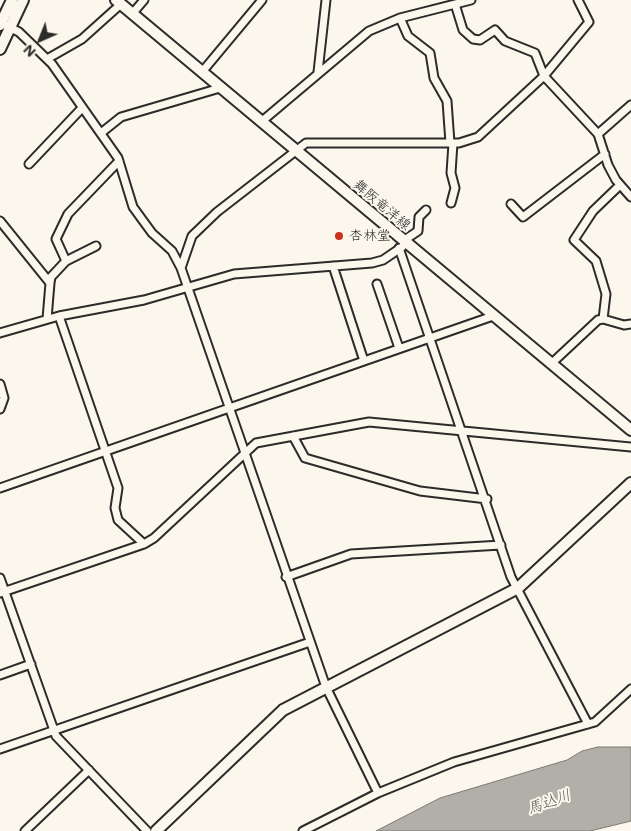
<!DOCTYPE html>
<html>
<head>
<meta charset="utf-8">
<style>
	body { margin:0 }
	#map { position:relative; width:631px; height:831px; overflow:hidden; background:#fbf7ec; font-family:Mali,sans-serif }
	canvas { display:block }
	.north { position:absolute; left:15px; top:15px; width:50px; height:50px; -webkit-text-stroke:4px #fbf7ec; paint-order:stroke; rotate:224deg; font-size:14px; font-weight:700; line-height:20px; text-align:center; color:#2b2b2b }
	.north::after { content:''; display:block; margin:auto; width:18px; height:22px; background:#2b2b2b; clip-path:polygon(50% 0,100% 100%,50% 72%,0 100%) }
</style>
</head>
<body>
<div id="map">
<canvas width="631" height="831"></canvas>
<div class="north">N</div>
</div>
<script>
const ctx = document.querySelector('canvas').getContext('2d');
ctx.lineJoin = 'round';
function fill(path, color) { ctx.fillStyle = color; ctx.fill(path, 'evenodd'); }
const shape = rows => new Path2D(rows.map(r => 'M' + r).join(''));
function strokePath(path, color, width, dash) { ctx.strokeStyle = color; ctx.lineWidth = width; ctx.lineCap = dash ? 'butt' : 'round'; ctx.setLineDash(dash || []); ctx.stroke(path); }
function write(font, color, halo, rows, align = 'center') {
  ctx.font = font + ' Mali,"Klee One",sans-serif'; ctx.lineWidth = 4; ctx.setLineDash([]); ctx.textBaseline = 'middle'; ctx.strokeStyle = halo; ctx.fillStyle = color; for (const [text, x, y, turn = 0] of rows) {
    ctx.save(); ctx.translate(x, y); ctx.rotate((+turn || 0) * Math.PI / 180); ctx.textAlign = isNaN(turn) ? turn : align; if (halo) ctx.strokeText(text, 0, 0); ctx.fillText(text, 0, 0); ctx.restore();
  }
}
const water = shape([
	[598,747,631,747,631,821,590,831,376,831,440,798,567,760,582,751,598,747]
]);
fill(water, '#b1afa7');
strokePath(water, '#7b7a75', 1);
const street = shape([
	[455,4,463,30,473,39,480,40,495,30,505,41,535,53,544,76,598,134,608,165,616,180,631,197],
	[132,14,144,0],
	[400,18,408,36,430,53,434,78,447,101,450,143],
	[7,26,19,32,52,64,118,158,133,207,152,233,172,251,181,268,326,687,378,793,303,831],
	[47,59,82,39,121,4],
	[202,72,262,0],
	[318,72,326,0],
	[261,122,369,31,400,18,471,0],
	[101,133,121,117,220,88],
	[598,134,631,105],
	[29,164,82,108],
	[451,203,455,188,451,173,453,143],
	[511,204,523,217,605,154],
	[0,221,50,283,47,319],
	[403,241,418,231,419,217,426,210],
	[399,248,511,577,588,724],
	[66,261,56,239,68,214,119,161],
	[333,266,364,361],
	[181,268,192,236,217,212,306,143,459,143,478,137,544,76,589,22,578,0],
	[50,283,51,277,66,261,96,246],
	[377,284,399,348],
	[59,316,118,488,115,508,118,520,144,544],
	[603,319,606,294,596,261,574,240,593,211,620,185],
	[0,333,59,316,144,300,234,274,372,263,383,260,402,247],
	[552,363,598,320,603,319,624,325,631,324],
	[0,384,4,398,0,409],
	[293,436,305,458,420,491,487,499],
	[0,488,493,316],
	[286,577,351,554,501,545],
	[0,578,56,736,147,831],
	[0,593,144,544,154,538,256,443,369,422,631,447],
	[0,675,31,664],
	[0,749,310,642],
	[378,793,454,762,595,722,631,689],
	[25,831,89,770]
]);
const secondary = shape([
	[116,0,631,430],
	[0,25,12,0],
	[0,49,23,0],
	[156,831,283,710,518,588,631,483]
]);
strokePath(street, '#2b2b2b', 11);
strokePath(secondary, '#2b2b2b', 14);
strokePath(street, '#fbf7ec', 7);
strokePath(secondary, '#fbf7ec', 10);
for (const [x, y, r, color] of [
	[339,236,5,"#c8321e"]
]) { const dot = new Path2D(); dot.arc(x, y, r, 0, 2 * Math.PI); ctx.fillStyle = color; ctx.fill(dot); strokePath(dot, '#fbf7ec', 2); }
write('14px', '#2b2b2b', '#fbf7ec', [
	["舞阪竜洋線",382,205,40]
]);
write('14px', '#2b2b2b', '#fbf7ec', [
	["杏林堂",349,236]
], 'left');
write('italic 15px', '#5a5956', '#fbf7ec', [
	["馬込川",549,802,-20]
]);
</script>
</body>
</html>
